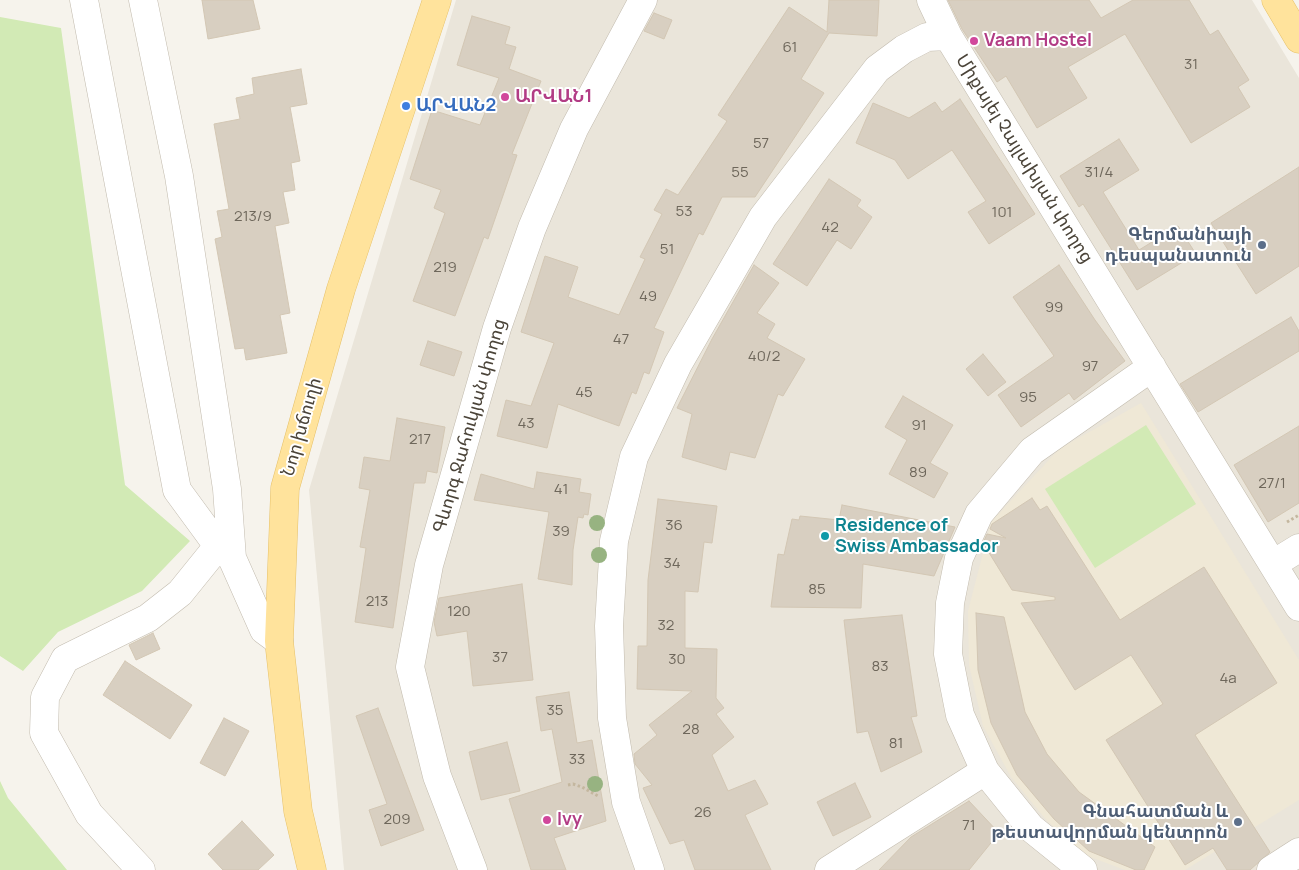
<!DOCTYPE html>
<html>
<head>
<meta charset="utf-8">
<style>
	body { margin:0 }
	canvas { display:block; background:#f6f3ec }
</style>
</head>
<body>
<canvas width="1299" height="870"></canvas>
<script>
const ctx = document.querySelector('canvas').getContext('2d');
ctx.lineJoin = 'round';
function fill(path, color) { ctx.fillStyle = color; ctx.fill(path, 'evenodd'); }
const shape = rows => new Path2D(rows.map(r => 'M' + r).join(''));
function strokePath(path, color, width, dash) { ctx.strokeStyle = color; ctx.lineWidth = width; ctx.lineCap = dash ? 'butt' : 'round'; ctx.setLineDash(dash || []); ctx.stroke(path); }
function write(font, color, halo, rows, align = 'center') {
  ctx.font = font + ' Manrope,"Noto Sans Armenian",sans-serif'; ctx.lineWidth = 4; ctx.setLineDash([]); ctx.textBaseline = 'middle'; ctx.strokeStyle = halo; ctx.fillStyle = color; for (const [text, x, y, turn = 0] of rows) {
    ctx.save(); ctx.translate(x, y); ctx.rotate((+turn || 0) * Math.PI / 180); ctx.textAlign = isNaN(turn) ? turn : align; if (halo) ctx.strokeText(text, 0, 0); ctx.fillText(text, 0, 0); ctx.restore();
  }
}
fill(shape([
	[456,0,1252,0,1299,78,1299,870,344,870,309,490]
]), '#eae5da');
fill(shape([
	[1141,403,1299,660,1299,800,1185,870,1125,870,1085,855,1047,821,1011,777,983,726,969,665,968,611,991,522,1059,449]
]), '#efe8d6');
fill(shape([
	[0,17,61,28,125,485,190,541,142,591,58,632,23,671,0,656],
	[1146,425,1196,504,1095,568,1045,489],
	[0,781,8,798,67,870,0,870]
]), '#d2eab5');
const building = shape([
	[202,0,253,0,260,29,208,39,202,0],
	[829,0,879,0,877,36,829,33,801,79,824,93,755,197,722,197,703,235,699,233,654,328,664,332,649,374,644,372,636,394,632,392,619,426,558,404,547,448,497,436,506,400,531,406,554,343,521,332,545,256,578,267,568,297,619,315,645,259,640,257,662,214,654,210,666,189,678,195,727,121,718,115,789,7,827,32,829,0],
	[948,0,1089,0,1101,18,1133,0,1189,0,1210,35,1218,30,1249,80,1238,87,1250,107,1191,143,1125,34,1068,67,1087,98,1037,128,1006,76,997,82,962,29,948,0],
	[654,13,672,20,664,39,644,31,654,13],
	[472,16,510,27,505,44,516,47,509,69,541,81,512,154,517,155,488,239,484,237,455,316,413,301,445,213,434,208,441,190,410,179,432,110,480,125,499,78,457,65,472,16],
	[301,69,307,104,290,107,300,161,291,163,295,190,283,192,289,223,275,226,290,313,280,315,287,353,246,360,244,348,235,349,215,239,222,237,217,211,229,209,214,124,240,119,236,98,254,94,252,78,301,69],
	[960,99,1035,214,989,244,968,212,986,201,952,150,908,179,895,160,856,143,873,103,909,118,935,102,942,112,960,99],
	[1119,139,1139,170,1103,192,1139,250,1178,226,1196,254,1137,290,1083,204,1079,207,1060,176,1119,139],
	[1299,167,1299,266,1256,294,1211,223,1299,167],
	[829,179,861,200,857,206,872,217,851,249,837,240,807,286,773,264,829,179],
	[754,265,779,283,757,313,775,324,767,338,805,359,783,396,778,394,755,458,730,452,726,470,682,457,692,414,677,408,712,339,754,265],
	[1059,265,1095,320,1125,361,1074,400,1069,393,1021,427,998,395,1054,356,1013,297,1059,265],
	[1291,317,1299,331,1299,351,1198,412,1180,384,1291,317],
	[428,341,462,352,454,376,420,365,428,341],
	[983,354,1006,382,988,396,966,369,983,354],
	[903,396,953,425,930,463,948,473,934,498,889,474,907,440,885,427,903,396],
	[397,418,445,427,437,473,427,471,425,483,414,483,393,628,355,622,366,548,360,547,370,490,359,488,364,457,390,461,397,418],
	[1299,426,1299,503,1268,522,1234,465,1299,426],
	[537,472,581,479,579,492,591,494,588,515,584,514,583,518,578,517,573,550,572,585,538,579,549,512,474,500,481,474,534,489,537,472],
	[1032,498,1040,510,1047,506,1120,620,1204,567,1277,683,1195,735,1270,852,1250,870,1227,870,1213,848,1185,865,1106,740,1163,704,1131,655,1075,690,1021,603,1055,600,1055,597,1012,590,983,543,987,534,1006,538,990,529,992,524,1032,498],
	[658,499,717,506,712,543,704,542,698,592,685,591,685,648,717,649,716,698,724,708,716,714,734,737,712,755,728,791,755,780,768,804,745,815,771,870,695,870,684,840,670,844,643,788,652,785,635,764,634,754,657,735,649,725,692,691,637,689,638,646,647,646,648,580,658,499],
	[842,505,955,527,934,576,863,564,861,608,771,607,778,554,784,555,792,519,799,520,800,516,839,520,842,505],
	[522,584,533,680,473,686,467,631,437,636,434,622,439,598,522,584],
	[976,613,1004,617,1025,712,1047,754,1079,792,1155,847,1144,870,1136,870,1089,851,1054,819,1017,775,991,723,978,670,976,613],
	[902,615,917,716,911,717,922,752,881,772,868,731,857,733,844,620,902,615],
	[153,633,160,649,136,660,129,645,153,633],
	[125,661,192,705,170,739,103,695,125,661],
	[569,692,577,743,592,740,606,821,554,838,566,870,531,870,509,799,562,782,552,729,541,731,536,697,569,692],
	[378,708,424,830,381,846,369,810,387,804,356,716,378,708],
	[224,718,249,731,225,776,200,763,224,718],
	[507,742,520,791,481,800,469,752,507,742],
	[855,783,871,817,833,836,817,802,855,783],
	[969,801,999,833,969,870,879,870,911,837,969,801],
	[242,821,274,855,258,870,223,870,208,854,242,821]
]);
fill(building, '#d8cfc1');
strokePath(building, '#d3c7b4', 1);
const minor = shape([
	[84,0,177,490,218,546,232,558],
	[143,0,179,176,227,489,232,558,264,630,279,641],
	[931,0,948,36,1299,607],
	[1273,564,1299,548],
	[141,870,89,814,44,733,45,697,65,659,148,618,180,593,218,546],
	[473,870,437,776,410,667,429,565,497,328,532,228,574,129,643,0],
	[650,870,626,802,612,718,609,626,614,541,634,457,678,364,763,217,877,69,904,49,927,37,948,36],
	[829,870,985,771],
	[1083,870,1031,828,985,771,960,715,948,654,950,603,959,558,979,514,1032,451,1152,367],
	[1271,870,1299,852]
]);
const major = shape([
	[1276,0,1299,39],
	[312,870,298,811,279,641,285,488,341,289,437,0]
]);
strokePath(minor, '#c2bbae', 29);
strokePath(major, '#e6c16a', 29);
strokePath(shape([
	[1287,522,1299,515],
	[568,785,573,784,582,787,598,796]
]), '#c4b79f', 3, [2.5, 2.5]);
strokePath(minor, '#fff', 28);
strokePath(major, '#ffe39c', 28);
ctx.fillStyle = '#97b381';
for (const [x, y] of [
	[597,523],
	[599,555],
	[595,784]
]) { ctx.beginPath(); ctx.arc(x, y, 8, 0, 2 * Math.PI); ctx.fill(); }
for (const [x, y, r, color] of [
	[974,41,5,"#d1479c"],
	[505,97,5,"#d1479c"],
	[406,106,5,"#3f7fe0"],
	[1262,245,5,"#5c6f8a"],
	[825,536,5,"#0f9aa8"],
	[547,820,5,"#d1479c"],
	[1238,822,5,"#5c6f8a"]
]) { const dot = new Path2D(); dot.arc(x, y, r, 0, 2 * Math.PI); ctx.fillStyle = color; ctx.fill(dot); strokePath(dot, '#fff', 2); }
write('15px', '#6e675b', null, [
	["61",790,48],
	["31",1191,65],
	["57",761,144],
	["55",740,173],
	["31/4",1099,173],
	["53",684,212],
	["101",1002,213],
	["213/9",253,217],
	["42",830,228],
	["51",667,250],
	["219",445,268],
	["49",648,297],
	["99",1054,308],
	["47",621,340],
	["40/2",764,357],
	["97",1090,367],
	["45",584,393],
	["95",1028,398],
	["43",526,424],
	["91",919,426],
	["217",420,440],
	["89",918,473],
	["27/1",1272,484],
	["41",561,490],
	["36",674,526],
	["39",561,532],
	["34",672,564],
	["85",817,590],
	["213",377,602],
	["120",459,612],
	["32",666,626],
	["37",500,658],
	["30",677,660],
	["83",880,667],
	["4a",1228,679],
	["35",555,711],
	["28",691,730],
	["81",896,744],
	["33",577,760],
	["26",703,813],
	["209",397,820],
	["71",969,826]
]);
write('bold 18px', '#b23c85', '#fff', [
	["Vaam Hostel",984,41],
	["ԱՐՎԱՆ1",515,97],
	["Ivy",557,820]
], 'left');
write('bold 18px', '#366cbe', '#fff', [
	["ԱՐՎԱՆ2",416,106]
], 'left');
write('18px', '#4b4439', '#fff', [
	["Միքայել Չայլախյան փողոց",1024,159,58],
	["Գևորգ Ջահուկյան փողոց",470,426,-74],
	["Նոր խճուղի",302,427,-74]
]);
write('bold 18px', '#4e5e75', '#fff', [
	["Գերմանիայի",1252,235],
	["դեսպանատուն",1252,256],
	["Գնահատման և",1228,812],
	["թեստավորման կենտրոն",1228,833]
], 'right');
write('bold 18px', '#0d838f', '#fff', [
	["Residence of",835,526],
	["Swiss Ambassador",835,547]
], 'left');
</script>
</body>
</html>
